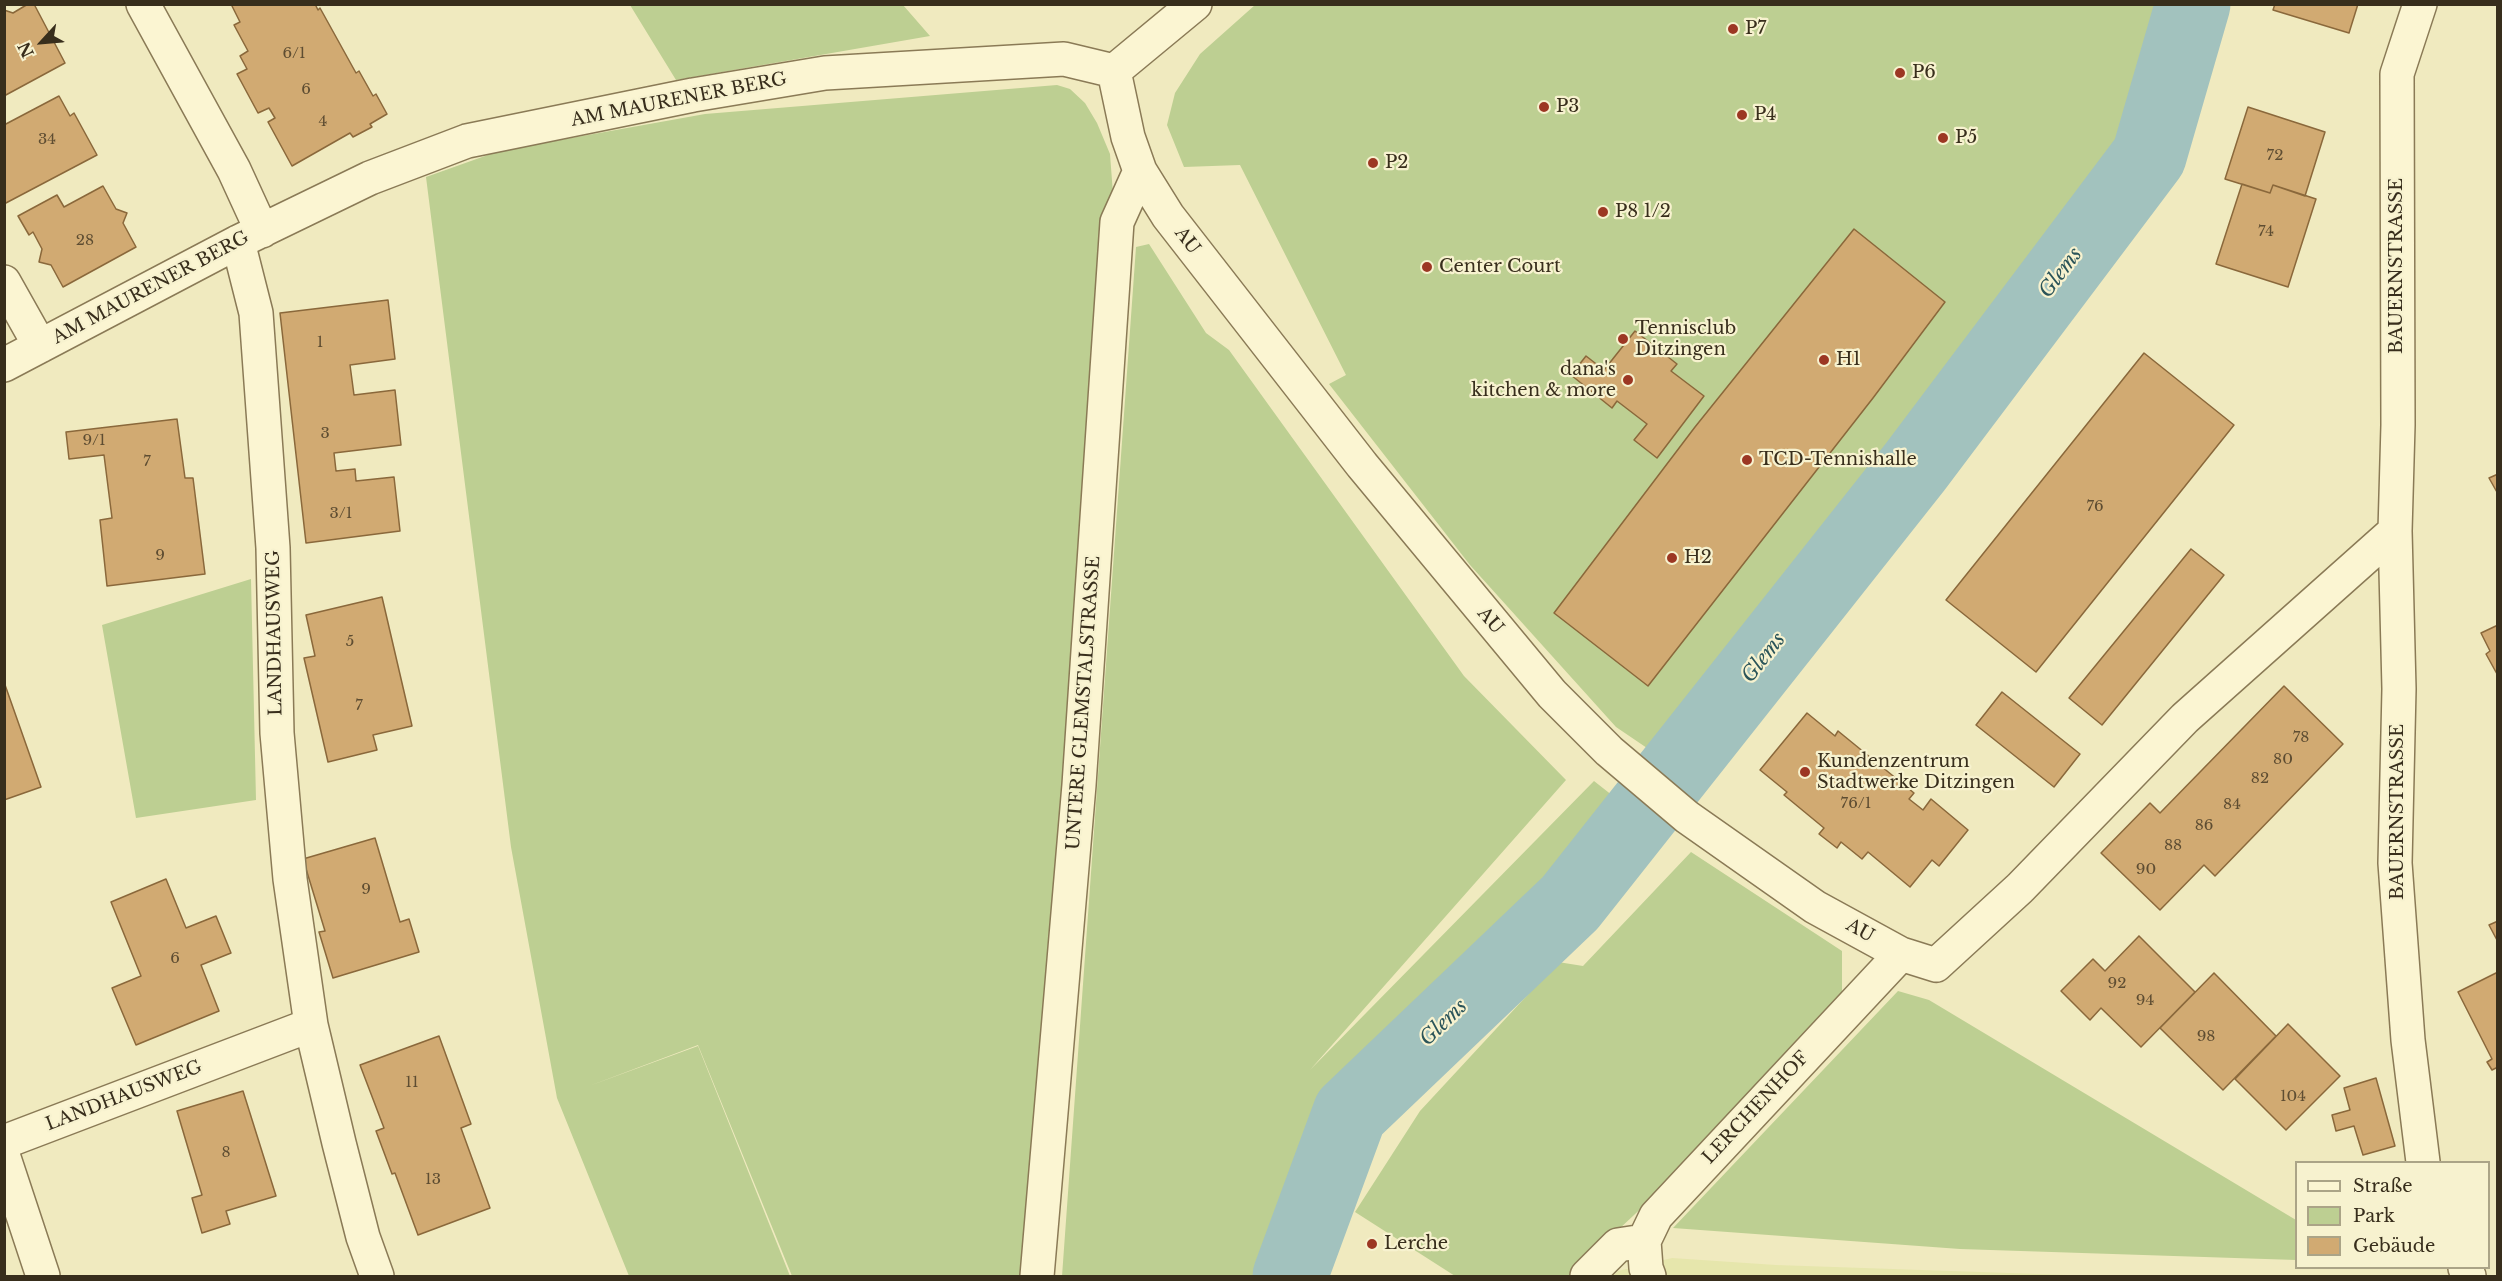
<!DOCTYPE html>
<html>
<head>
<meta charset="utf-8">
<style>
	body { margin:0 }
	#map { position:relative; width:2502px; height:1281px; overflow:hidden; background:#f0eabf; font-family:"Libre Baskerville",serif }
	canvas { display:block }
	.frame { position:absolute; inset:0; border:6px solid #382e1c; pointer-events:none }
	.legend { position:absolute; left:2295px; top:1161px; width:195px; height:108px; box-sizing:border-box; background:#f7f2cf; border:2px solid #aba487; margin:0; padding:8px 10px; list-style:none; font-size:18px; color:#382e1c }
	.legend li { display:flex; align-items:center; gap:12px; height:30px }
	.legend b { width:30px; border:2px solid #aba487 }
	.north { position:absolute; left:12px; top:12px; width:60px; height:60px; -webkit-text-stroke:4px #f7f2cf; paint-order:stroke; rotate:244deg; font-size:16px; font-weight:700; line-height:24px; text-align:center; color:#382e1c }
	.north::after { content:''; display:block; margin:auto; width:21px; height:27px; background:#382e1c; clip-path:polygon(50% 0,100% 100%,50% 72%,0 100%) }
</style>
</head>
<body>
<div id="map">
<canvas width="2502" height="1281"></canvas>
<div class="frame"></div>
<ul class="legend">
<li><b style="height:8px;background:#fbf5d2"></b>Straße</li>
<li><b style="height:16px;background:#bdcf92"></b>Park</li>
<li><b style="height:16px;background:#d1aa72"></b>Gebäude</li>
</ul>
<div class="north">N</div>
</div>
<script>
const ctx = document.querySelector('canvas').getContext('2d');
ctx.lineJoin = 'round';
function fill(path, color) { ctx.fillStyle = color; ctx.fill(path, 'evenodd'); }
const shape = rows => new Path2D(rows.map(r => 'M' + r).join(''));
function strokePath(path, color, width, dash) { ctx.strokeStyle = color; ctx.lineWidth = width; ctx.lineCap = dash ? 'butt' : 'round'; ctx.setLineDash(dash || []); ctx.stroke(path); }
function write(font, color, halo, rows, align = 'center') {
  ctx.font = font + ' "Libre Baskerville",serif'; ctx.lineWidth = 4.5; ctx.setLineDash([]); ctx.textBaseline = 'middle'; ctx.strokeStyle = halo; ctx.fillStyle = color; for (const [text, x, y, turn = 0] of rows) {
    ctx.save(); ctx.translate(x, y); ctx.rotate((+turn || 0) * Math.PI / 180); ctx.textAlign = isNaN(turn) ? turn : align; if (halo) ctx.strokeText(text, 0, 0); ctx.fillText(text, 0, 0); ctx.restore();
  }
}
fill(shape([
	[1672,1258,1776,1265,2097,1276,1613,1276,1618,1271]
]), '#e6e6ac');
fill(shape([
	[630,5,903,5,930,36,676,80],
	[1255,5,2207,5,2138,212,1703,786,1616,727,1470,565,1329,384,1346,375,1240,165,1184,167,1167,125,1175,93,1200,54],
	[1057,85,1070,89,1085,103,1097,123,1110,154,1113,194,1026,1276,792,1276,698,1045,589,1086,698,1046,790,1276,629,1276,557,1098,511,847,426,177,499,151,705,114],
	[1149,244,1206,333,1229,350,1464,676,1566,780,1310,1070,1594,781,1641,818,1570,903,1350,1113,1290,1276,1062,1276,1136,247],
	[251,579,256,800,136,818,102,625],
	[1691,852,1842,951,1842,993,1791,1049,1650,1200,1569,1276,1455,1276,1355,1212,1420,1111,1558,962,1583,966],
	[1898,991,1929,1000,2296,1220,2296,1260,1960,1249,1673,1228]
]), '#bdcf92');
strokePath(shape([
	[1290,1276,1350,1113,1570,903,1915,467,2149,156,2193,4]
]), '#a2c2be', 75);
const building = shape([
	[28,4,34,4,65,63,4,96,4,10,13,13,28,4],
	[231,4,315,4,318,10,320,8,356,73,359,71,373,96,376,94,387,114,370,124,372,127,353,137,350,133,292,166,268,122,275,118,269,108,258,113,237,74,247,69,240,56,248,51,234,25,240,22,231,4],
	[2275,4,2358,4,2349,33,2273,10,2275,4],
	[59,96,70,116,74,113,97,155,4,204,4,125,59,96],
	[2248,107,2325,132,2305,196,2273,185,2270,193,2225,179,2248,107],
	[2242,184,2270,193,2273,185,2316,199,2288,287,2216,264,2242,184],
	[103,186,116,209,127,213,123,223,136,247,63,287,51,265,39,262,42,249,33,232,29,235,18,216,57,195,64,207,103,186],
	[1854,229,1945,302,1873,398,1648,686,1554,613,1695,427,1854,229],
	[388,300,395,359,350,365,354,395,395,390,401,445,334,453,336,471,355,469,356,481,394,477,400,531,306,543,280,313,388,300],
	[1635,331,1677,364,1671,371,1704,396,1657,458,1634,440,1647,424,1617,401,1612,408,1571,375,1586,356,1604,370,1635,331],
	[2144,353,2234,425,2036,672,1946,600,2144,353],
	[177,419,185,478,193,478,205,574,107,586,100,520,112,518,104,455,69,459,66,432,177,419],
	[2498,474,2498,494,2489,478,2498,474],
	[2191,549,2224,575,2102,725,2069,698,2191,549],
	[382,597,412,726,373,735,377,750,328,762,304,658,315,656,306,615,382,597],
	[2498,625,2498,674,2497,674,2486,654,2490,651,2481,633,2498,625],
	[4,682,41,787,4,800,4,682],
	[2284,686,2343,744,2215,876,2204,865,2160,910,2101,853,2150,803,2160,813,2284,686],
	[2002,692,2080,754,2054,787,1976,725,2002,692],
	[1807,713,1835,736,1838,731,1914,793,1909,799,1923,810,1931,799,1968,830,1939,866,1932,860,1910,887,1868,852,1862,859,1841,842,1837,848,1819,834,1824,828,1784,795,1787,792,1760,770,1807,713],
	[375,838,400,922,409,919,419,952,333,978,319,932,325,931,303,859,375,838],
	[166,879,186,928,216,916,231,953,201,965,219,1011,136,1045,112,988,141,976,111,902,166,879],
	[2498,921,2498,942,2489,925,2498,921],
	[2139,936,2195,992,2141,1047,2101,1008,2090,1020,2061,991,2093,959,2105,971,2139,936],
	[2498,972,2498,1067,2492,1070,2487,1062,2492,1059,2458,992,2498,972],
	[2214,973,2276,1036,2223,1090,2160,1028,2214,973],
	[2288,1024,2340,1076,2286,1130,2235,1079,2288,1024],
	[439,1036,471,1124,461,1128,490,1208,418,1235,395,1173,392,1174,376,1131,384,1128,360,1065,439,1036],
	[2376,1078,2395,1146,2363,1155,2354,1126,2336,1131,2332,1115,2350,1110,2344,1088,2376,1078],
	[243,1091,276,1196,226,1211,230,1224,202,1233,192,1198,202,1195,177,1111,243,1091]
]);
fill(building, '#d1aa72');
strokePath(building, '#8a683b', 1.5);
const minor = shape([
	[143,4,234,170,262,231],
	[2420,4,2397,74,2398,425,2395,531,2399,689,2395,863,2408,1040,2423,1162],
	[1114,71,1128,137,1140,171,1168,216,1362,465,1552,694,1609,751,1687,817,1815,907,1901,954,1936,965,2020,888,2185,718,2395,531],
	[1114,71,1195,4],
	[238,242,256,313,273,548,277,733,290,879,311,1025,339,1143,363,1237,377,1276],
	[4,282,40,346],
	[4,365,238,242,370,178,467,141,693,95,825,73,1064,59,1114,71],
	[4,1142,311,1025],
	[4,1158,43,1276],
	[2465,1268,2469,1276],
	[1037,1276,1079,785,1117,222,1140,171],
	[1587,1276,1618,1245,1644,1241],
	[1649,1276,1646,1268,1644,1241,1656,1216,1901,954]
]);
strokePath(minor, '#8a7a56', 36);
strokePath(minor, '#fbf5d2', 33);
for (const [x, y, r, color] of [
	[1733,29,6,"#9c3723"],
	[1900,73,6,"#9c3723"],
	[1544,107,6,"#9c3723"],
	[1742,115,6,"#9c3723"],
	[1943,138,6,"#9c3723"],
	[1373,163,6,"#9c3723"],
	[1603,212,6,"#9c3723"],
	[1427,267,6,"#9c3723"],
	[1623,339,6,"#9c3723"],
	[1824,360,6,"#9c3723"],
	[1628,380,6,"#9c3723"],
	[1747,460,6,"#9c3723"],
	[1672,558,6,"#9c3723"],
	[1805,772,6,"#9c3723"],
	[1372,1244,6,"#9c3723"]
]) { const dot = new Path2D(); dot.arc(x, y, r, 0, 2 * Math.PI); ctx.fillStyle = color; ctx.fill(dot); strokePath(dot, '#f7f2cf', 2); }
write('15px', '#5e4d32', null, [
	["6/1",294,54],
	["6",306,90],
	["4",323,122],
	["34",47,140],
	["72",2275,156],
	["74",2266,232],
	["28",85,241],
	["1",320,343],
	["3",325,434],
	["9/1",94,441],
	["7",147,462],
	["76",2095,507],
	["3/1",341,514],
	["9",160,556],
	["5",350,642],
	["7",359,706],
	["78",2301,738],
	["80",2283,760],
	["82",2260,779],
	["76/1",1856,804],
	["84",2232,805],
	["86",2204,826],
	["88",2173,846],
	["90",2146,870],
	["9",366,890],
	["6",175,959],
	["92",2117,984],
	["94",2145,1001],
	["98",2206,1037],
	["11",412,1083],
	["104",2293,1097],
	["8",226,1153],
	["13",433,1180]
]);
write('18px', '#382e1c', '#f7f2cf', [
	["P7",1745,29],
	["P6",1912,73],
	["P3",1556,107],
	["P4",1754,115],
	["P5",1955,138],
	["P2",1385,163],
	["P8 1/2",1615,212],
	["Center Court",1439,267],
	["Tennisclub",1635,329],
	["Ditzingen",1635,350],
	["H1",1836,360],
	["dana's",1616,370,"right"],
	["kitchen & more",1616,391,"right"],
	["TCD-Tennishalle",1759,460],
	["H2",1684,558],
	["Kundenzentrum",1817,762],
	["Stadtwerke Ditzingen",1817,783],
	["Lerche",1384,1244]
], 'left');
write('18px', '#382e1c', '#f7f2cf', [
	["AM MAURENER BERG",679,100,-11],
	["AU",1187,241,52],
	["BAUERNSTRASSE",2397,266,-90],
	["AM MAURENER BERG",151,288,-28],
	["AU",1490,621,49],
	["LANDHAUSWEG",275,633,-91],
	["UNTERE GLEMSTALSTRASSE",1084,703,-86],
	["BAUERNSTRASSE",2398,812,-90],
	["AU",1860,931,29],
	["LANDHAUSWEG",124,1096,-21],
	["LERCHENHOF",1756,1108,-47]
]);
write('italic 20px', '#2a5459', '#f7f2cf', [
	["Glems",2061,273,-53],
	["Glems",1764,658,-52],
	["Glems",1444,1023,-44]
]);
</script>
</body>
</html>
